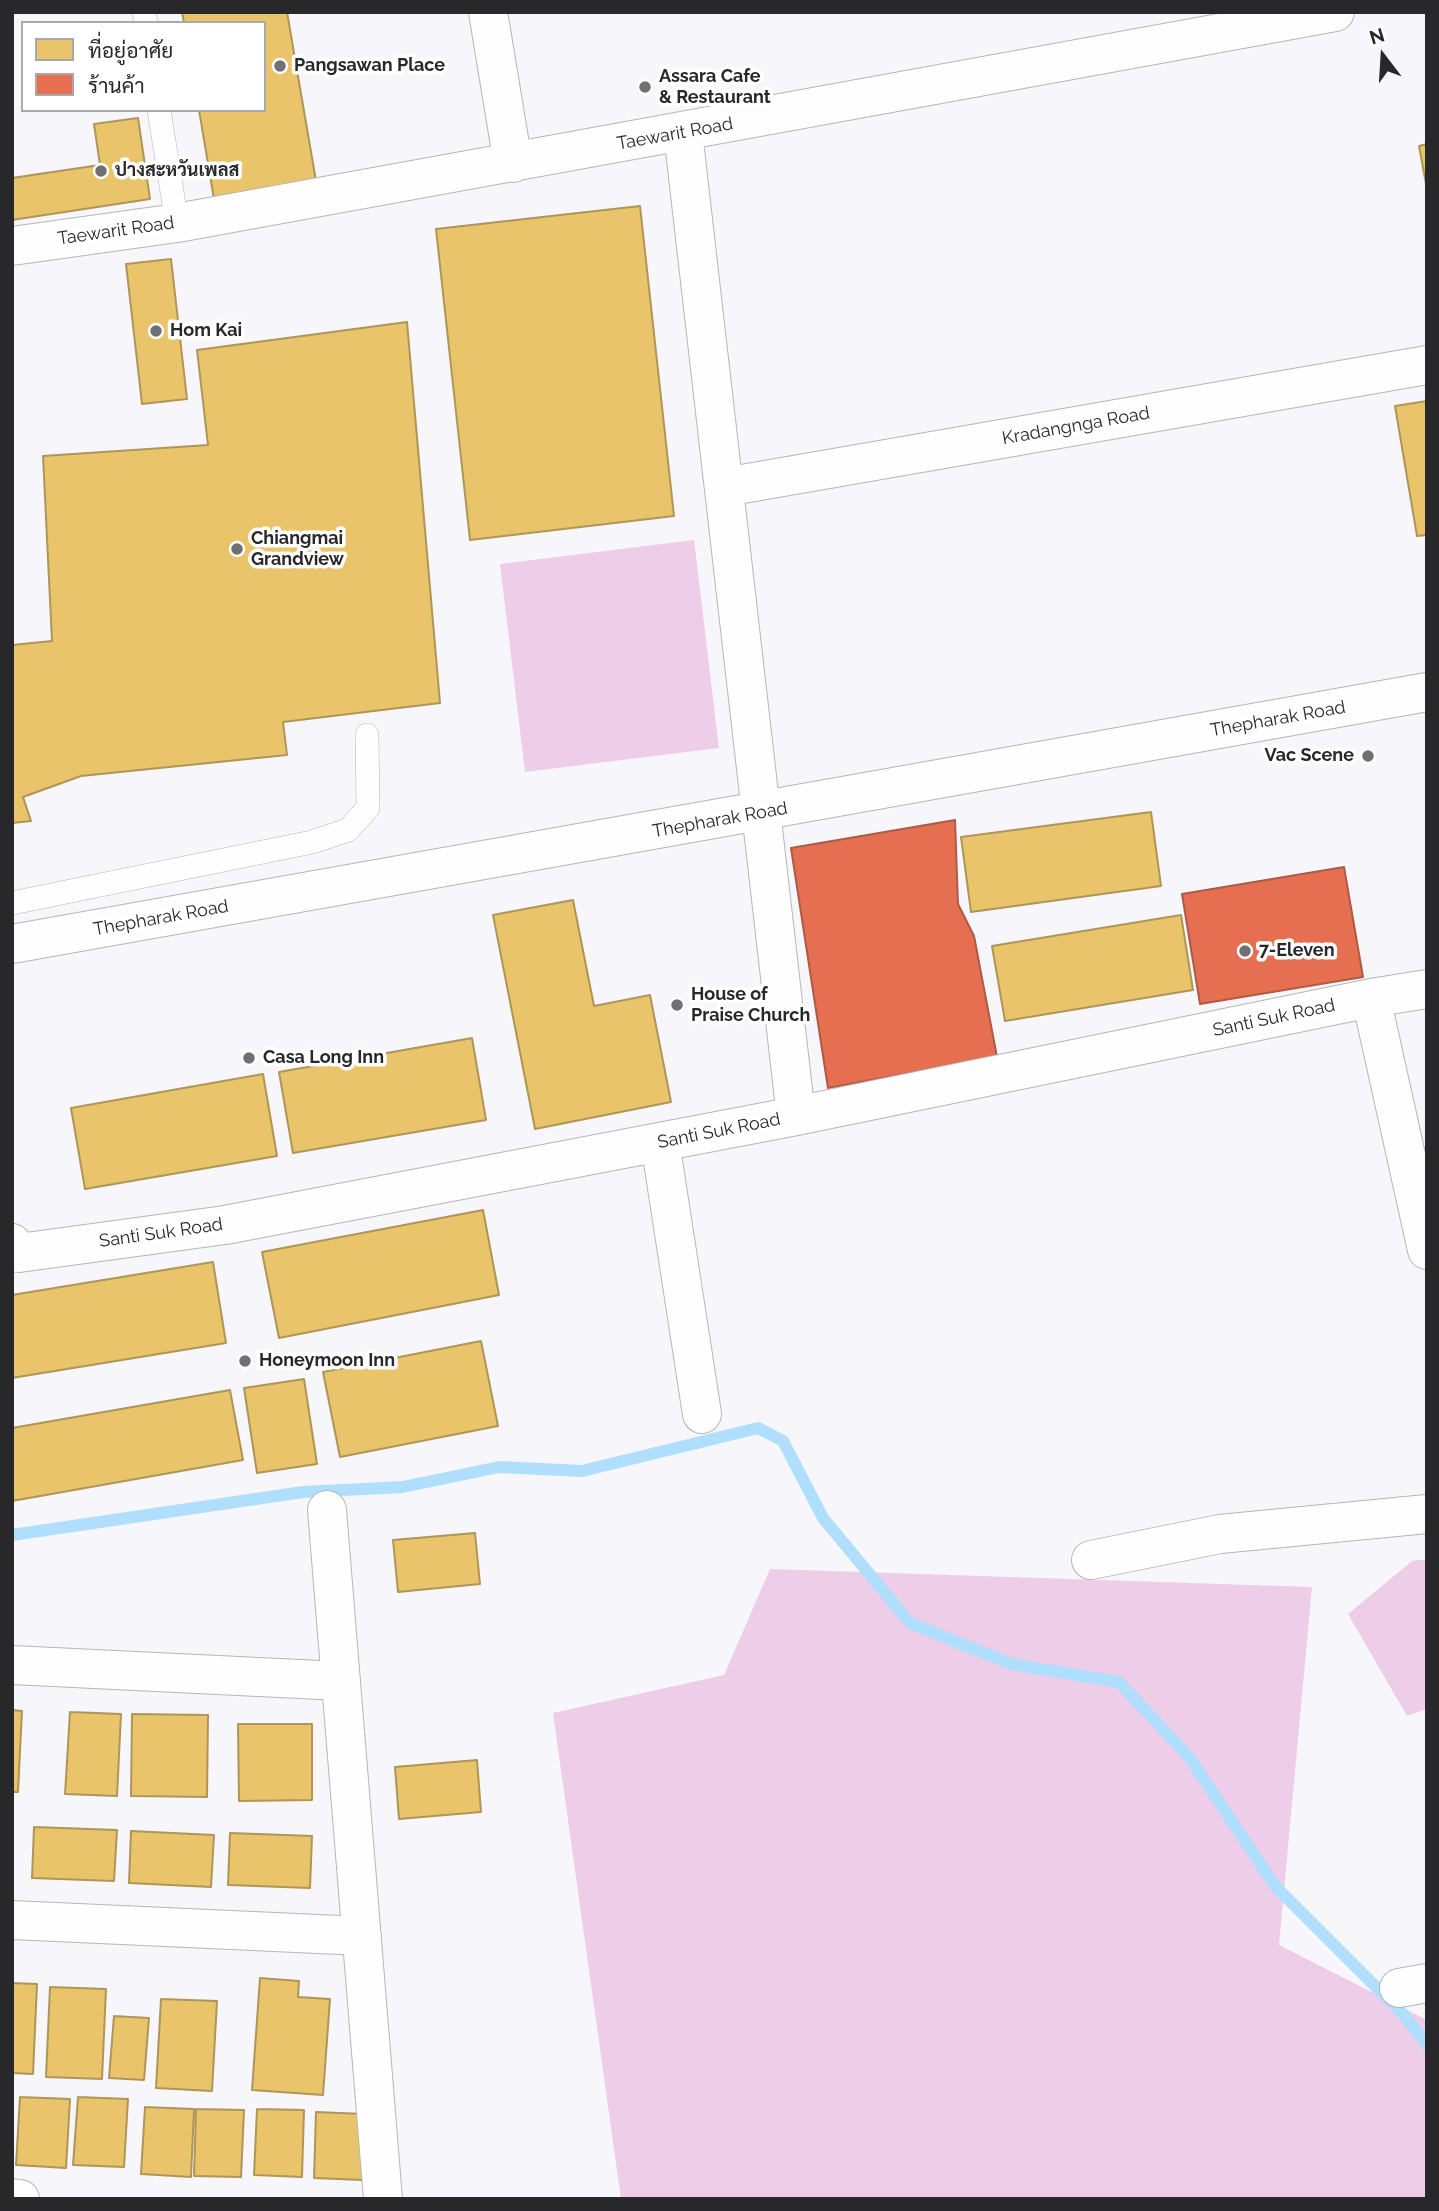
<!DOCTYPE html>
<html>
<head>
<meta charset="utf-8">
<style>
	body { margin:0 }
	#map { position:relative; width:1439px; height:2211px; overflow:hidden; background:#f7f7fb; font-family:Raleway,Sarabun,sans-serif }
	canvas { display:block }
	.frame { position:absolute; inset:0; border:14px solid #28282a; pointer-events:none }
	.legend { position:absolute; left:21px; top:21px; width:245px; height:91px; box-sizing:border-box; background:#fff; border:2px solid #a9a9aa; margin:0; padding:9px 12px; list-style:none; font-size:21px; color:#28282a }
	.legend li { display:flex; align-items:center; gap:14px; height:35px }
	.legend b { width:35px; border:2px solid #a9a9aa }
	.north { position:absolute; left:1348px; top:21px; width:70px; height:70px; -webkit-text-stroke:5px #fff; paint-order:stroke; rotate:343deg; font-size:19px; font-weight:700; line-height:28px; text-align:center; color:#28282a }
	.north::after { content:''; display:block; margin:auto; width:24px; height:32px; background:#28282a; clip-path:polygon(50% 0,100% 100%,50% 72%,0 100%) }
</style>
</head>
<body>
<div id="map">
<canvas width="1439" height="2211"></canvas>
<div class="frame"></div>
<ul class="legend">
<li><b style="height:19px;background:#e9c46a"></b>ที่อยู่อาศัย</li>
<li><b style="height:19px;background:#e76f51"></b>ร้านค้า</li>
</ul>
<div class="north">N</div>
</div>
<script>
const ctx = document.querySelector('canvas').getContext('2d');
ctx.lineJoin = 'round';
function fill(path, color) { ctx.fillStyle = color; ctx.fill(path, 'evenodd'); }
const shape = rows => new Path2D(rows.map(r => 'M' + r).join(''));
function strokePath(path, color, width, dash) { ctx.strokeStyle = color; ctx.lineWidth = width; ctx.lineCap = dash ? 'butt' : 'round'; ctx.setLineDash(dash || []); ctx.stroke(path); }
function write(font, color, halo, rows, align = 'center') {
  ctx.font = font + ' Raleway,Sarabun,sans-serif'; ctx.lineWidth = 7; ctx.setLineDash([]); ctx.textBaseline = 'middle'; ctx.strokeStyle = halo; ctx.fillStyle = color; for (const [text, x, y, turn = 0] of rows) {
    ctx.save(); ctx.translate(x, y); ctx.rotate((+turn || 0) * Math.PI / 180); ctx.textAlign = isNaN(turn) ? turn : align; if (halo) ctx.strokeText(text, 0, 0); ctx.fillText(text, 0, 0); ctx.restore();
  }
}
fill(shape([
	[694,540,719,748,525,772,500,564],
	[1427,1559,1427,1709,1407,1716,1348,1614,1412,1561],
	[770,1569,1312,1587,1279,1945,1427,2020,1427,2199,621,2199,553,1713,724,1675]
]), '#edcde8');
const homes = shape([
	[182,12,287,12,316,181,214,199,199,110,264,110,264,23,184,23,182,12],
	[138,118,150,199,12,220,12,178,100,165,94,124,138,118],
	[1427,144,1427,184,1426,184,1419,146,1427,144],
	[640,206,674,516,470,540,436,229,640,206],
	[171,259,187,399,142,404,126,264,171,259],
	[407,322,440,703,283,722,287,755,81,776,23,797,31,821,12,823,12,645,52,641,43,456,208,445,197,350,407,322],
	[1427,401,1427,535,1417,536,1395,406,1427,401],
	[1151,812,1161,886,971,912,961,837,1151,812],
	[573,900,594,1006,650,995,671,1102,535,1129,493,915,573,900],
	[1181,915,1193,990,1005,1021,992,946,1181,915],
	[472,1038,486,1120,293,1153,279,1072,472,1038],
	[263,1074,277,1156,85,1189,71,1108,263,1074],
	[483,1210,499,1295,279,1338,262,1252,483,1210],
	[213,1262,226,1343,12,1378,12,1295,213,1262],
	[481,1341,498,1426,340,1457,323,1372,481,1341],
	[304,1379,317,1464,257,1473,244,1388,304,1379],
	[230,1390,243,1460,12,1501,12,1428,230,1390],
	[475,1533,480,1584,398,1592,393,1540,475,1533],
	[12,1710,22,1711,18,1792,12,1792,12,1710],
	[70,1712,121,1714,117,1796,65,1794,70,1712],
	[132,1714,208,1715,207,1797,131,1796,132,1714],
	[238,1724,312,1724,312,1800,239,1801,238,1724],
	[477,1760,481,1812,399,1819,395,1767,477,1760],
	[34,1827,117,1830,114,1881,32,1878,34,1827],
	[131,1831,214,1835,211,1887,129,1883,131,1831],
	[230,1833,312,1836,310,1888,228,1885,230,1833],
	[260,1978,299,1981,298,1997,330,1999,323,2095,252,2090,260,1978],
	[12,1983,37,1984,33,2074,12,2073,12,1983],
	[50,1987,106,1989,102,2079,46,2077,50,1987],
	[161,1999,217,2001,212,2091,156,2088,161,1999],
	[114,2016,149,2018,144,2080,109,2078,114,2016],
	[20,2097,70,2099,66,2168,16,2165,20,2097],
	[78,2097,128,2099,124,2167,73,2165,78,2097],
	[145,2107,194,2109,191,2177,141,2174,145,2107],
	[196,2109,244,2110,241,2177,194,2176,196,2109],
	[257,2109,304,2110,302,2177,254,2175,257,2109],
	[316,2112,364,2114,362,2180,314,2178,316,2112]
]);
fill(homes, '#e9c46a');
strokePath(homes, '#af9557', 2);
const shops = shape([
	[955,820,958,904,974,936,997,1057,828,1088,791,848,955,820],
	[1344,867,1363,977,1200,1004,1182,894,1344,867]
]);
fill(shops, '#e76f51');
strokePath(shops, '#ae5a45', 2);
strokePath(shape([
	[12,1535,303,1492,403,1487,499,1467,582,1471,758,1428,783,1441,823,1518,910,1623,1011,1664,1119,1682,1189,1757,1275,1886,1404,2015,1427,2045]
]), '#b0defd', 12);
const lane = shape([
	[144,12,146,23],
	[159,110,177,223],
	[12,903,312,842,348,830,368,808,367,735]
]);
const street = shape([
	[488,12,513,163],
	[683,133,796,1116],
	[12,246,177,223,1335,12],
	[725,487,1427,365],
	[12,944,1427,692],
	[1371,998,1427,1250],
	[660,1142,702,1414],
	[12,1243,19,1253,225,1225,796,1116,1371,998,1427,989],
	[327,1510,383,2199],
	[1091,1560,1220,1534,1427,1514],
	[12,1665,341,1681],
	[12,1920,362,1936],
	[1399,1988,1427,1983],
	[12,2198,20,2199]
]);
strokePath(lane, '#b6b6b8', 24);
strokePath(street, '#b6b6b8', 40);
strokePath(lane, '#fefefe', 23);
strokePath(street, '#fefefe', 38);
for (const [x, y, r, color] of [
	[280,66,7,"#707073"],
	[645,87,7,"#707073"],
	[101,171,7,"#707073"],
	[156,331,7,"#707073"],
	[237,549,7,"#707073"],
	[1368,756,7,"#707073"],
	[1245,951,7,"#707073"],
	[677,1005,7,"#707073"],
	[249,1058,7,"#707073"],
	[245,1361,7,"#707073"]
]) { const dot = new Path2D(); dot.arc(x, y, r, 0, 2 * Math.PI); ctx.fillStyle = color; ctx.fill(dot); strokePath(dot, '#fff', 2.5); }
write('bold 18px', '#28282a', '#fff', [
	["Pangsawan Place",294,66],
	["Assara Cafe",659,77],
	["& Restaurant",659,98],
	["ปางสะหวันเพลส",115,171],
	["Hom Kai",170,331],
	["Chiangmai",251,539],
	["Grandview",251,560],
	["Vac Scene",1354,756,"right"],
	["7-Eleven",1259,951],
	["House of",691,995],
	["Praise Church",691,1016],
	["Casa Long Inn",263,1058],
	["Honeymoon Inn",259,1361]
], 'left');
write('18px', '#28282a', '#fff', [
	["Taewarit Road",675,134,-10],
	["Taewarit Road",116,231,-8],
	["Kradangnga Road",1076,426,-10],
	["Thepharak Road",1278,719,-10],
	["Thepharak Road",720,820,-10],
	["Thepharak Road",161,918,-10],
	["Santi Suk Road",1274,1018,-12],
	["Santi Suk Road",719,1131,-11],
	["Santi Suk Road",161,1233,-8]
]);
</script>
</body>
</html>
